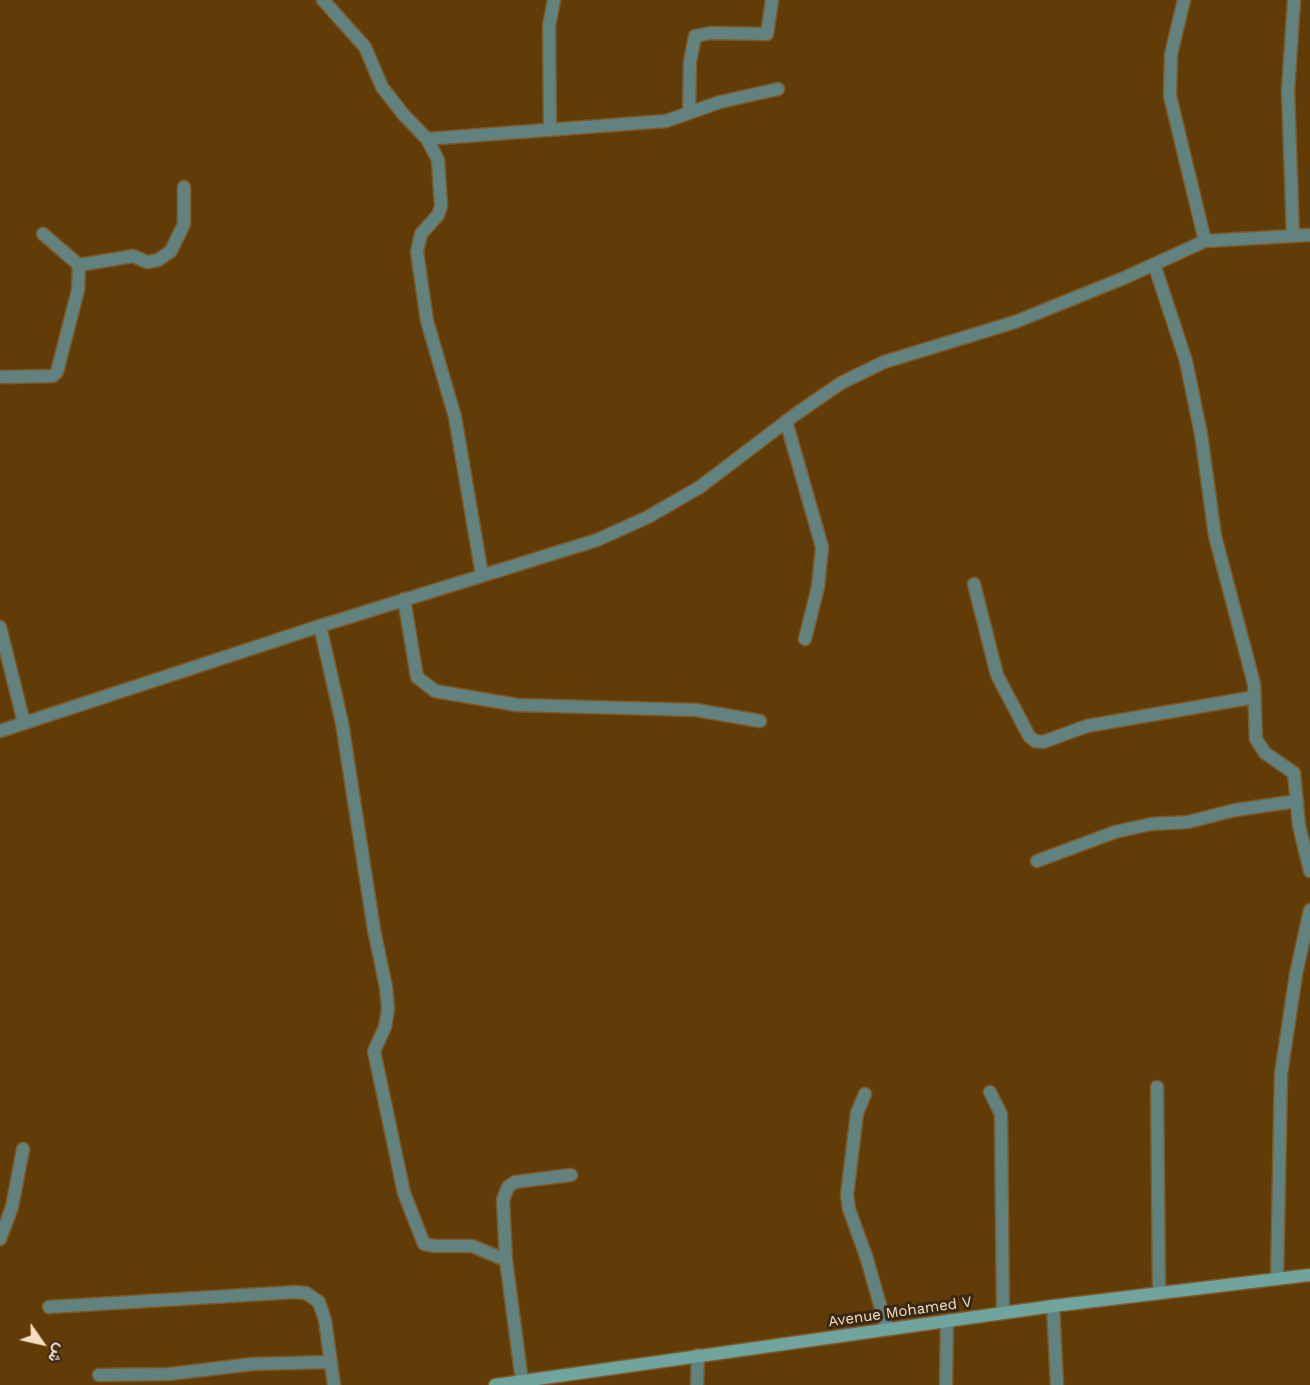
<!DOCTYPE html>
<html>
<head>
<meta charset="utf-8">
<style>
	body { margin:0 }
	#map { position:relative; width:1310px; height:1385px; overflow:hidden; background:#613c07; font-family:"Work Sans",Vazirmatn,sans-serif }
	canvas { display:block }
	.north { position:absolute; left:12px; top:1313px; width:60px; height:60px; -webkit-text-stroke:4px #392814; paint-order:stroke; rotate:124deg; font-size:16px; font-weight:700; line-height:24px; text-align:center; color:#f4dec6 }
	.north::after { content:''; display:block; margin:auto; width:21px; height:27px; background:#f4dec6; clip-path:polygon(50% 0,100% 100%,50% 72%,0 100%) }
</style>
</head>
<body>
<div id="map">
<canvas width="1310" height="1385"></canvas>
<div class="north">ش</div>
</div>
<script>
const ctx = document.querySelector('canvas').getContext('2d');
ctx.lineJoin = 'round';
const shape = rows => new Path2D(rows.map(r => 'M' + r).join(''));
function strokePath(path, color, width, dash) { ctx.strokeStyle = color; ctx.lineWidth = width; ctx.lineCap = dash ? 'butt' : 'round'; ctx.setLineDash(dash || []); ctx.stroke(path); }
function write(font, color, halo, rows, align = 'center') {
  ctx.font = font + ' "Work Sans",sans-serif'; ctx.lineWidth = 6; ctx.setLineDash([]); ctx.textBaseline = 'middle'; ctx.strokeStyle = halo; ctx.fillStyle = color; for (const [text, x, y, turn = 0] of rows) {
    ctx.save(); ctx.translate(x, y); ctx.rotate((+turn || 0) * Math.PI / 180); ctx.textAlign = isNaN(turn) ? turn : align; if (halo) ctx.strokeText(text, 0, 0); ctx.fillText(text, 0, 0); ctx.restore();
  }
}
const street = shape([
	[323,0,365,47,382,87,403,114,427,139,438,160,441,206,438,215,421,234,417,252,427,321,455,417,482,575],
	[1184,0,1171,54,1170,96,1205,241],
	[689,113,690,62,695,36,711,33,767,34,772,0],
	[550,130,549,26,554,0],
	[427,139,666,121,720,102,778,89],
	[1293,236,1288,91,1294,0],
	[1154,264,1186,361,1201,434,1215,536,1254,684,1256,739,1265,753,1294,773,1299,826,1310,871],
	[79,265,133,256,147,262,158,260,171,251,184,224,184,187],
	[0,377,53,376,57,372,78,290,79,265,43,234],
	[786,421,822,547,818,587,805,639],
	[974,584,997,675,1029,736,1035,741,1043,742,1087,726,1255,697],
	[404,599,417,677,435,691,517,705,696,710,760,721],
	[320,626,342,723,374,930,386,987,388,1009,385,1027,374,1051,404,1193,424,1244,435,1246,472,1246,506,1260,522,1381],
	[0,627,24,723],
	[0,731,320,626,597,540,648,517,700,487,796,414,841,383,884,362,1015,322,1124,278,1205,241,1310,235],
	[1037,861,1115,832,1151,824,1188,822,1235,810,1297,801],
	[1157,1087,1159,1293],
	[990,1092,1001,1114,1003,1313],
	[865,1094,857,1113,847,1195,849,1209,866,1256,887,1329],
	[0,1239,12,1207,23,1149],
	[506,1260,503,1200,508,1187,515,1182,571,1175],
	[1277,1278,1281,1074,1296,974,1310,910],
	[1053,1306,1057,1385],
	[49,1307,296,1292,306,1293,319,1302,325,1320,334,1385],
	[99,1375,169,1374,253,1364,331,1362],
	[697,1385,698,1355],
	[946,1385,947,1321]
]);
const secondary = shape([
	[495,1385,1053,1306,1310,1275]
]);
strokePath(street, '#7b5929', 15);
strokePath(secondary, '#7b5929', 15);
strokePath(street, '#62827f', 12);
strokePath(secondary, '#70a49f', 12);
write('15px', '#f4dec6', '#392814', [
	["Avenue Mohamed V",900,1312,-8]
]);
</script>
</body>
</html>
